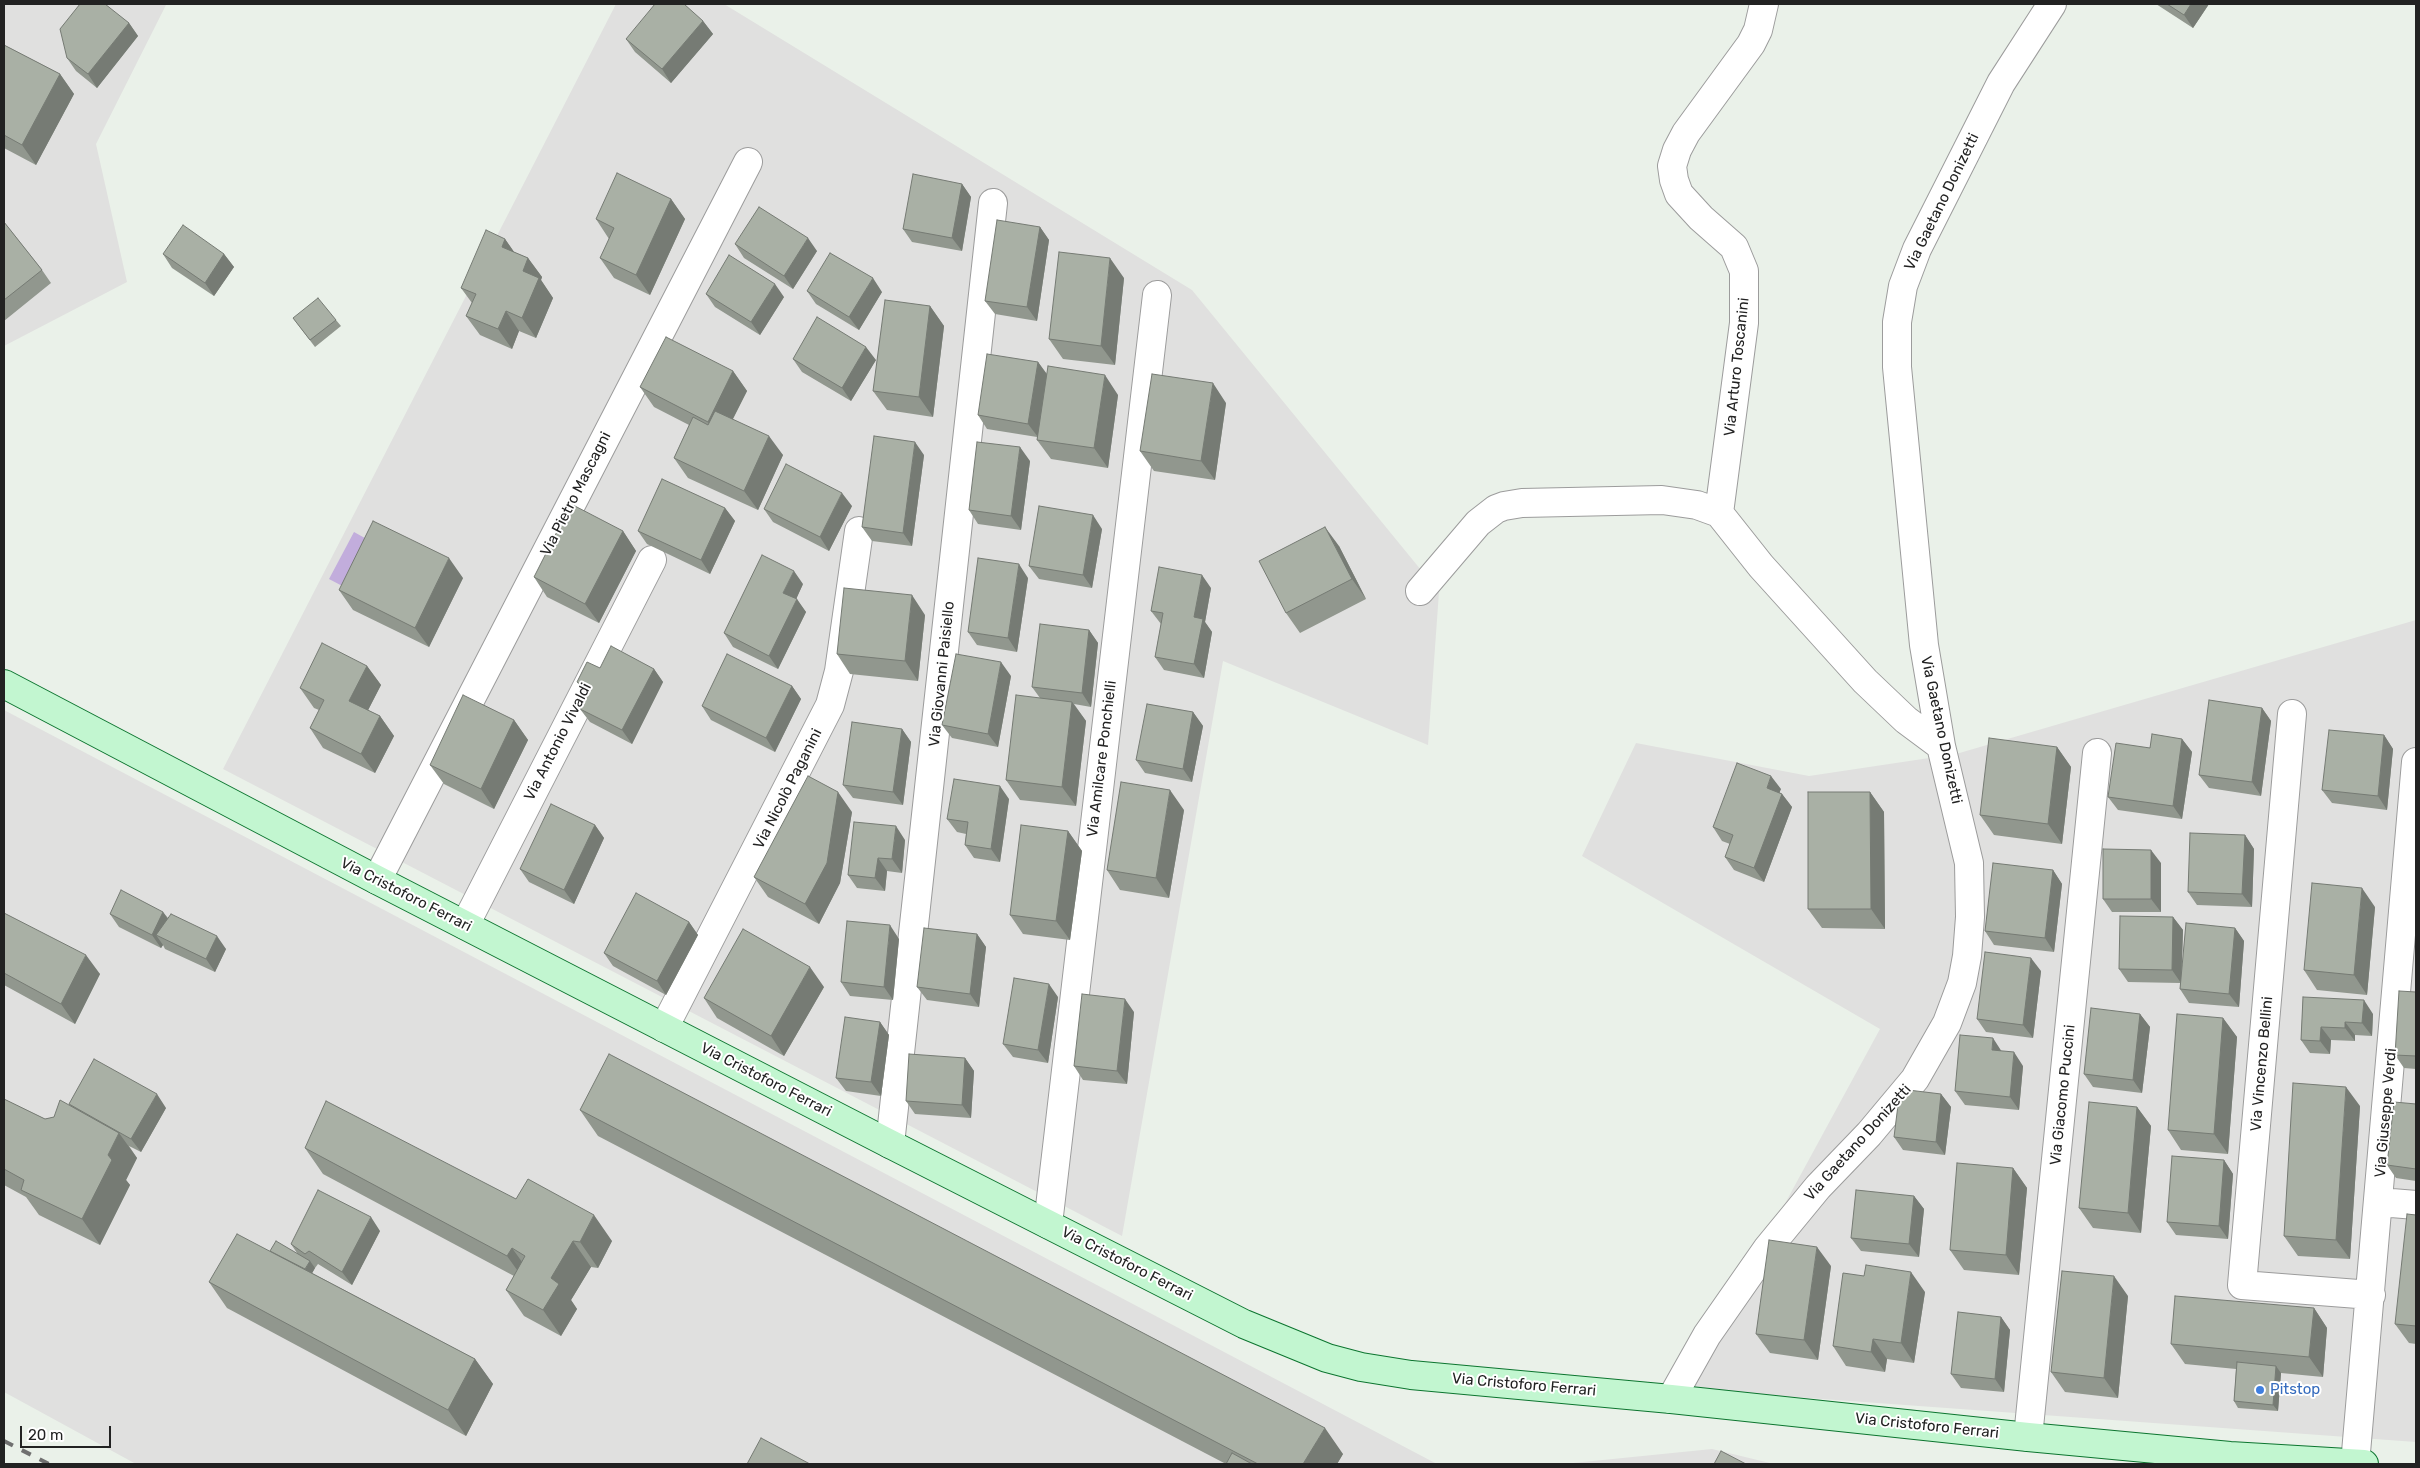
<!DOCTYPE html>
<html>
<head>
<meta charset="utf-8">
<style>
	body { margin:0 }
	#map { position:relative; width:2420px; height:1468px; overflow:hidden; background:#eaf1e9; font-family:Rubik,sans-serif }
	canvas { display:block }
	.frame { position:absolute; inset:0; border:5px solid #222; pointer-events:none }
	.scale { position:absolute; left:20px; top:1426px; width:91px; height:22px; box-sizing:border-box; border:2px solid #222; border-top:0; padding-left:6px; font-size:15px; line-height:18px; white-space:nowrap; color:#222; -webkit-text-stroke:4px #fff; paint-order:stroke }
</style>
</head>
<body>
<div id="map">
<canvas width="2420" height="1468"></canvas>
<div class="frame"></div>
<div class="scale">20 m</div>
</div>
<script>
const ctx = document.querySelector('canvas').getContext('2d');
ctx.lineJoin = 'round';
function fill(path, color) { ctx.fillStyle = color; ctx.fill(path, 'evenodd'); }
const shape = rows => new Path2D(rows.map(r => 'M' + r).join(''));
function strokePath(path, color, width, dash) { ctx.strokeStyle = color; ctx.lineWidth = width; ctx.lineCap = dash ? 'butt' : 'round'; ctx.setLineDash(dash || []); ctx.stroke(path); }
function write(font, color, halo, rows, align = 'center') {
  ctx.font = font + ' Rubik,sans-serif'; ctx.lineWidth = 4; ctx.setLineDash([]); ctx.textBaseline = 'middle'; ctx.strokeStyle = halo; ctx.fillStyle = color; for (const [text, x, y, turn = 0] of rows) {
    ctx.save(); ctx.translate(x, y); ctx.rotate((+turn || 0) * Math.PI / 180); ctx.textAlign = isNaN(turn) ? turn : align; if (halo) ctx.strokeText(text, 0, 0); ctx.fillText(text, 0, 0); ctx.restore();
  }
}
fill(shape([
	[4,4,166,5,96,144,127,282,4,346],
	[616,4,724,4,1192,290,1439,592,1428,745,1223,661,1122,1236,223,769],
	[2416,620,2416,1442,1684,1389,1880,1029,1582,856,1636,743,1809,776,1956,754],
	[4,710,1437,1464,136,1464,4,1392],
	[1712,1449,1774,1464,1563,1464]
]), '#e0e0df');
fill(shape([
	[354,532,372,542,348,589,329,579]
]), '#c2addc');
const minor = shape([
	[1719,513,1744,323,1744,271,1734,247,1701,218,1679,194,1674,180,1672,166,1677,150,1686,133,1751,44,1758,30,1764,4],
	[1420,591,1478,523,1496,509,1504,506,1522,503,1662,500,1697,505,1719,513,1761,566,1865,681,1906,720,1941,746],
	[2292,714,2242,1285,2371,1295],
	[377,880,748,162],
	[465,925,652,560],
	[664,1028,830,705,839,671,859,531],
	[890,1144,993,203],
	[2379,1202,2416,1205],
	[1048,1224,1157,295],
	[1671,1399,1707,1335,1767,1249,1818,1187,1869,1134,1915,1079,1947,1023,1962,983,1967,956,1970,917,1969,863,1941,746,1924,645,1897,367,1897,322,1903,286,1917,249,2001,83,2052,4],
	[2028,1437,2097,753],
	[2355,1464,2416,762]
]);
const secondary = shape([
	[4,684,377,880,890,1144,1244,1324,1327,1358,1361,1367,1411,1375,1671,1399,2028,1437,2230,1456,2364,1464]
]);
strokePath(minor, '#9c9c9c', 30);
strokePath(secondary, '#0c752f', 30);
strokePath(minor, '#fff', 28);
strokePath(secondary, '#c2f6d0', 28);
strokePath(shape([
	[4,1441,49,1464]
]), '#707070', 4, [10, 10]);
fill(shape([
	[2156,4,2209,4,2193,28],
	[703,21,713,34,671,83,635,52,626,39],
	[129,23,138,36,97,88,76,71,67,58],
	[4,45,60,74,74,94,36,165,4,148],
	[962,184,971,197,962,251,912,242,903,229],
	[671,199,685,219,650,295,614,278,600,258,609,239,596,219],
	[4,222,42,270,51,283,4,321],
	[1040,227,1049,240,1037,321,995,314,985,301],
	[505,239,514,252,528,258,542,277,541,280,553,298,536,338,519,331,512,349,480,335,466,316,472,303,461,288],
	[735,244,817,251,793,289,744,258],
	[163,254,224,254,234,267,214,296,172,268],
	[1124,278,1115,365,1063,359,1049,339],
	[807,291,882,292,859,330,816,304],
	[706,294,784,297,760,335,715,307],
	[930,306,944,326,933,417,887,410,873,391],
	[293,318,336,320,341,326,315,347],
	[793,359,876,360,851,401,802,372],
	[1038,362,1047,374,1118,395,1108,468,1051,459,1037,440,1037,437,987,429,978,415],
	[733,371,747,391,733,419,783,455,758,510,688,478,674,458,689,425,654,407,640,387],
	[1226,403,1215,480,1154,471,1140,451],
	[924,455,912,546,872,541,862,527],
	[1030,461,1021,530,978,524,969,510],
	[852,506,829,551,773,522,764,509],
	[725,508,735,521,710,574,647,544,638,531],
	[1102,529,1092,588,1039,579,1029,566],
	[623,531,636,551,599,623,547,597,534,577],
	[1339,546,1366,599,1300,633,1286,613],
	[463,578,429,647,353,610,339,590],
	[1028,578,1017,652,977,645,968,632],
	[803,584,796,599,806,612,778,669,733,647,724,633],
	[1211,588,1205,622,1212,632,1204,678,1164,670,1155,657,1161,624,1151,611],
	[925,615,918,681,850,674,837,654],
	[1089,630,1098,643,1091,707,1074,704,1086,721,1076,806,1020,800,1006,780,1040,698,1032,687],
	[367,666,381,685,368,710,380,716,394,736,375,773,323,748,310,728,319,710,314,708,300,688],
	[600,668,654,669,663,682,632,744,590,722,580,709,587,696,577,682],
	[1011,676,998,747,952,738,942,725],
	[792,686,801,699,775,752,711,720,702,706],
	[2262,708,2271,721,2261,796,2209,788,2199,775],
	[1193,712,1203,726,1192,782,1145,773,1136,760],
	[514,720,528,740,494,809,444,784,430,765],
	[902,729,911,742,903,805,853,798,843,785],
	[2384,735,2393,749,2387,810,2332,803,2322,790],
	[2182,739,2192,752,2182,819,2118,810,2108,797,2150,748],
	[2057,747,2071,767,2062,844,1994,835,1980,815],
	[1781,789,1779,792,1782,794,1792,807,1764,882,1734,870,1725,857,1730,844,1722,841,1713,827],
	[1870,792,1884,812,1885,929,1822,928,1808,909],
	[1009,799,1000,862,974,858,965,845,966,834,957,832,947,819],
	[1184,810,1169,898,1120,890,1107,870],
	[852,812,840,883,819,924,768,897,754,877],
	[595,825,604,838,574,904,529,882,520,869],
	[1068,831,1082,851,1070,940,1023,934,1010,915],
	[2245,835,2254,849,2252,907,2197,905,2188,892],
	[905,840,902,873,887,871,885,891,857,888,848,875],
	[2161,863,2161,912,2112,912,2103,899],
	[2053,870,2062,884,2054,952,1994,945,1985,931],
	[2375,907,2367,995,2317,990,2304,970],
	[163,912,168,918,226,949,215,972,165,949,163,945,161,948,119,927,110,914],
	[4,913,100,974,75,1024,4,985],
	[2173,917,2183,930,2182,965,2235,928,2244,941,2239,1007,2189,1003,2180,989,2180,983,2128,982,2119,969],
	[689,922,698,935,666,995,613,966,604,953],
	[977,934,986,947,979,1007,927,1000,917,987],
	[899,939,893,1000,850,996,841,982],
	[2041,971,2033,1038,1986,1032,1977,1019],
	[824,987,784,1056,717,1018,704,998],
	[2416,992,2416,1069,2404,1068,2395,1055],
	[1058,997,1048,1063,1013,1057,1003,1044],
	[2303,997,2373,1014,2372,1036,2355,1035,2355,1041,2331,1040,2330,1054,2310,1053,2301,1040],
	[1134,1012,1127,1084,1083,1080,1074,1066],
	[2140,1014,2150,1027,2142,1093,2093,1087,2084,1074],
	[2223,1018,2237,1037,2228,1154,2181,1150,2168,1130],
	[880,1022,889,1035,881,1096,846,1091,836,1078],
	[965,1058,974,1071,971,1118,915,1114,906,1101],
	[2023,1066,2019,1110,1965,1105,1955,1091],
	[1941,1094,1951,1107,1945,1155,1903,1150,1894,1137],
	[4,1099,45,1119,54,1117,70,1106,69,1104,166,1108,141,1152,129,1146,137,1158,126,1180,130,1185,100,1245,39,1215,26,1197,4,1185],
	[2416,1104,2416,1181,2396,1178,2387,1165],
	[2360,1106,2350,1259,2298,1256,2284,1236],
	[2137,1107,2151,1126,2141,1233,2093,1228,2079,1208],
	[580,1110,1343,1454,1337,1464,1226,1464,598,1136],
	[305,1148,516,1199,612,1241,598,1268,591,1267,571,1300,577,1309,561,1336,524,1316,506,1290,514,1276,323,1174],
	[2224,1160,2233,1174,2228,1239,2176,1235,2167,1222],
	[2013,1168,2027,1188,2019,1275,1964,1270,1950,1250],
	[1914,1196,1924,1209,1919,1257,1861,1251,1851,1238],
	[2416,1215,2416,1344,2409,1343,2395,1324],
	[380,1231,352,1285,318,1264,315,1268,312,1273,475,1359,493,1384,466,1436,227,1308,209,1282,297,1253,291,1244],
	[1831,1266,1818,1360,1770,1353,1756,1334],
	[1925,1292,1914,1363,1887,1359,1885,1372,1846,1366,1833,1346],
	[2128,1296,2118,1398,2065,1392,2051,1372],
	[2314,1308,2327,1328,2323,1377,2281,1373,2278,1411,2238,1408,2234,1401,2236,1369,2185,1364,2171,1344],
	[2001,1317,2010,1330,2004,1392,1961,1388,1951,1374]
]), '#91978e');
fill(shape([
	[2191,4,2209,4,2193,28,2184,15],
	[703,21,713,34,671,83,662,69],
	[129,23,138,36,97,88,88,74],
	[60,74,74,94,36,165,22,145],
	[962,184,971,197,962,251,952,238],
	[671,199,685,219,650,295,636,275],
	[1040,227,1049,240,1037,321,1027,307],
	[808,238,817,251,793,289,784,276],
	[505,239,519,259,502,247],
	[224,254,234,267,214,296,205,283],
	[528,258,542,277,541,280,553,298,536,338,522,318,523,271],
	[1110,258,1124,278,1115,365,1101,346],
	[873,278,882,292,859,330,849,317],
	[775,284,784,297,760,335,751,322],
	[930,306,944,326,933,417,919,397],
	[506,311,519,331,512,349,498,329],
	[866,347,876,360,851,401,842,388],
	[1038,362,1048,376,1038,437,1028,424],
	[733,371,747,391,721,442,708,422],
	[1105,375,1118,395,1108,468,1094,448],
	[1213,383,1226,403,1215,480,1201,461],
	[769,436,783,455,758,510,744,491],
	[915,442,924,455,912,546,903,533],
	[1020,447,1030,461,1021,530,1011,516],
	[842,493,852,506,829,551,820,537],
	[725,508,735,521,710,574,701,560],
	[1093,515,1102,529,1092,588,1083,575],
	[1325,527,1339,546,1366,599,1352,579],
	[623,531,636,551,599,623,585,604],
	[449,558,463,578,429,647,415,628],
	[1019,564,1028,578,1017,652,1008,638],
	[794,571,803,584,793,606,783,593],
	[1202,575,1211,588,1205,622,1212,632,1204,678,1194,664,1194,617],
	[912,595,925,615,918,681,905,661],
	[797,599,806,612,778,669,769,656],
	[1089,630,1098,643,1091,707,1082,693],
	[1001,662,1011,676,998,747,988,734],
	[367,666,381,685,363,720,349,701],
	[654,669,663,682,632,744,622,730],
	[792,686,801,699,775,752,766,738],
	[1072,702,1086,721,1076,806,1062,787],
	[2262,708,2271,721,2261,796,2252,782],
	[1193,712,1203,726,1192,782,1183,769],
	[380,716,394,736,375,773,361,754],
	[514,720,528,740,494,809,481,789],
	[902,729,911,742,903,805,893,792],
	[2384,735,2393,749,2387,810,2378,796],
	[2182,739,2192,752,2182,819,2173,806],
	[2057,747,2071,767,2062,844,2048,824],
	[1771,776,1781,789,1776,801,1767,788],
	[1000,786,1009,799,1000,862,991,849],
	[1170,790,1184,810,1169,898,1156,878],
	[838,792,852,812,840,883,819,924,805,904],
	[1870,792,1884,812,1885,929,1871,909],
	[1782,794,1792,807,1764,882,1754,868],
	[595,825,604,838,574,904,564,890],
	[896,826,905,840,902,873,892,859],
	[1068,831,1082,851,1070,940,1056,921],
	[2245,835,2254,849,2252,907,2242,894],
	[2151,850,2161,863,2161,912,2151,899],
	[878,858,887,871,885,891,875,878],
	[2053,870,2062,884,2054,952,2045,938],
	[2362,888,2375,907,2367,995,2354,975],
	[163,912,172,925,156,935,163,945,161,948,152,935],
	[2173,917,2183,930,2181,983,2172,970],
	[689,922,698,935,666,995,657,981],
	[890,925,899,939,893,1000,884,987],
	[2235,928,2244,941,2239,1007,2229,994],
	[977,934,986,947,979,1007,970,994],
	[217,936,226,949,215,972,206,959],
	[86,955,100,974,75,1024,61,1004],
	[2031,958,2041,971,2033,1038,2023,1025],
	[810,967,824,987,784,1056,771,1036],
	[1049,984,1058,997,1048,1063,1038,1050],
	[1125,999,1134,1012,1127,1084,1117,1071],
	[2364,1000,2373,1014,2372,1036,2362,1023],
	[2140,1014,2150,1027,2142,1093,2133,1080],
	[2223,1018,2237,1037,2228,1154,2214,1134],
	[880,1022,889,1035,881,1096,871,1082],
	[2345,1022,2355,1035,2355,1041,2345,1028],
	[2321,1027,2331,1040,2330,1054,2320,1041],
	[1993,1038,2002,1052,1992,1050],
	[2014,1052,2023,1066,2019,1110,2010,1097],
	[965,1058,974,1071,971,1118,962,1105],
	[2346,1087,2360,1106,2350,1259,2336,1240],
	[157,1094,166,1108,141,1152,131,1139],
	[1941,1094,1951,1107,1945,1155,1936,1142],
	[2137,1107,2151,1126,2141,1233,2128,1213],
	[119,1133,137,1158,126,1180,130,1185,100,1245,82,1219,108,1155],
	[2224,1160,2233,1174,2228,1239,2219,1226],
	[2013,1168,2027,1188,2019,1275,2006,1255],
	[1914,1196,1924,1209,1919,1257,1909,1244],
	[594,1215,612,1241,598,1268,580,1242],
	[371,1217,380,1231,352,1285,342,1272],
	[573,1241,591,1267,571,1300,577,1309,561,1336,543,1310,551,1278],
	[1817,1247,1831,1266,1818,1360,1804,1340],
	[512,1248,530,1273,525,1281,507,1256],
	[310,1261,315,1268,305,1286,300,1279],
	[1911,1272,1925,1292,1914,1363,1901,1343],
	[2114,1276,2128,1296,2118,1398,2104,1378],
	[2314,1308,2327,1328,2323,1377,2309,1357],
	[2001,1317,2010,1330,2004,1392,1995,1379],
	[1873,1339,1887,1359,1885,1372,1871,1352],
	[475,1359,493,1384,466,1436,448,1410],
	[2276,1366,2281,1373,2278,1411,2273,1405],
	[1325,1428,1343,1454,1337,1464,1303,1464]
]), '#767b74');
const building = shape([
	[80,4,105,4,129,23,88,74,67,58,60,29,80,4],
	[655,4,684,4,703,21,662,69,626,39,655,4],
	[2167,4,2191,4,2184,15,2167,4],
	[4,45,60,74,22,145,4,135,4,45],
	[617,173,671,199,636,275,600,258,614,228,596,219,617,173],
	[913,174,962,184,952,238,903,229,913,174],
	[759,207,808,238,784,276,735,244,759,207],
	[997,220,1040,227,1027,307,985,301,997,220],
	[4,222,42,270,4,300,4,222],
	[183,225,224,254,205,283,163,254,183,225],
	[486,230,505,239,502,247,528,258,523,271,539,278,522,318,506,311,498,329,466,316,476,294,461,288,486,230],
	[1059,252,1110,258,1101,346,1049,339,1059,252],
	[830,253,873,278,849,317,807,291,830,253],
	[729,255,775,284,751,322,706,294,729,255],
	[318,298,336,320,310,340,293,318,318,298],
	[885,300,930,306,919,397,873,391,885,300],
	[817,317,866,347,842,388,793,359,817,317],
	[666,337,733,371,708,422,640,387,666,337],
	[987,354,1038,362,1028,424,978,415,987,354],
	[1048,366,1105,375,1094,448,1037,440,1048,366],
	[1152,374,1213,383,1201,461,1140,451,1152,374],
	[715,411,769,436,744,491,674,458,693,417,708,425,715,411],
	[874,436,915,442,903,533,862,527,874,436],
	[977,442,1020,447,1011,516,969,510,977,442],
	[786,464,842,493,820,537,764,509,786,464],
	[662,479,725,508,701,560,638,531,662,479],
	[571,504,623,531,585,604,534,577,571,504],
	[1039,506,1093,515,1083,575,1029,566,1039,506],
	[373,521,449,558,415,628,339,590,373,521],
	[1325,527,1352,579,1286,613,1259,561,1325,527],
	[762,555,794,571,783,593,797,599,769,656,724,633,762,555],
	[978,558,1019,564,1008,638,968,632,978,558],
	[1159,567,1202,575,1194,617,1203,619,1194,664,1155,657,1163,613,1151,611,1159,567],
	[844,588,912,595,905,661,837,654,844,588],
	[1040,624,1089,630,1082,693,1032,687,1040,624],
	[322,643,367,666,349,701,380,716,361,754,310,728,324,700,300,688,322,643],
	[611,646,654,669,622,730,580,709,590,690,577,682,587,662,600,668,611,646],
	[727,654,792,686,766,738,702,706,727,654],
	[956,654,1001,662,988,734,942,725,956,654],
	[463,695,514,720,481,789,430,765,463,695],
	[1016,695,1072,702,1062,787,1006,780,1016,695],
	[2209,700,2262,708,2252,782,2199,775,2209,700],
	[1147,704,1193,712,1183,769,1136,760,1147,704],
	[852,722,902,729,893,792,843,785,852,722],
	[2329,730,2384,735,2378,796,2322,790,2329,730],
	[2152,734,2182,739,2173,806,2108,797,2116,743,2150,748,2152,734],
	[1989,738,2057,747,2048,824,1980,815,1989,738],
	[1737,763,1771,776,1767,788,1782,794,1754,868,1725,857,1733,835,1713,827,1737,763],
	[808,776,838,792,827,863,805,904,754,877,808,776],
	[954,779,1000,786,991,849,965,845,968,822,947,819,954,779],
	[1121,782,1170,790,1156,878,1107,870,1121,782],
	[1808,792,1870,792,1871,909,1808,909,1808,792],
	[551,804,595,825,564,890,520,869,551,804],
	[854,822,896,826,892,859,878,858,875,878,848,875,854,822],
	[1021,825,1068,831,1056,921,1010,915,1021,825],
	[2190,833,2245,835,2242,894,2188,892,2190,833],
	[2103,849,2151,850,2151,899,2103,899,2103,849],
	[1993,863,2053,870,2045,938,1985,931,1993,863],
	[2312,883,2362,888,2354,975,2304,970,2312,883],
	[121,890,163,912,152,935,110,914,121,890],
	[636,893,689,922,657,981,604,953,636,893],
	[4,913,86,955,61,1004,4,973,4,913],
	[171,914,217,936,206,959,156,935,171,914],
	[2120,916,2173,917,2172,970,2119,969,2120,916],
	[847,921,890,925,884,987,841,982,847,921],
	[2186,923,2235,928,2229,994,2180,989,2186,923],
	[924,928,977,934,970,994,917,987,924,928],
	[743,929,810,967,771,1036,704,998,743,929],
	[1985,952,2031,958,2023,1025,1977,1019,1985,952],
	[1014,978,1049,984,1038,1050,1003,1044,1014,978],
	[2399,991,2416,992,2416,1056,2395,1055,2399,991],
	[1082,994,1125,999,1117,1071,1074,1066,1082,994],
	[2303,997,2364,1000,2362,1023,2345,1022,2345,1028,2321,1027,2320,1041,2301,1040,2303,997],
	[2091,1008,2140,1014,2133,1080,2084,1074,2091,1008],
	[2177,1014,2223,1018,2214,1134,2168,1130,2177,1014],
	[845,1017,880,1022,871,1082,836,1078,845,1017],
	[1960,1035,1993,1038,1992,1050,2014,1052,2010,1097,1955,1091,1960,1035],
	[609,1054,1325,1428,1303,1464,1258,1464,580,1110,609,1054],
	[909,1054,965,1058,962,1105,906,1101,909,1054],
	[94,1059,157,1094,131,1139,69,1104,94,1059],
	[2293,1083,2346,1087,2336,1240,2284,1236,2293,1083],
	[1900,1089,1941,1094,1936,1142,1894,1137,1900,1089],
	[4,1099,45,1119,54,1117,60,1100,119,1133,108,1155,112,1160,82,1219,21,1190,24,1180,4,1169,4,1099],
	[326,1101,516,1199,528,1179,594,1215,580,1242,573,1241,551,1278,559,1284,543,1310,506,1290,525,1256,512,1248,507,1256,305,1148,326,1101],
	[2089,1102,2137,1107,2128,1213,2079,1208,2089,1102],
	[2394,1102,2416,1104,2416,1169,2387,1165,2394,1102],
	[2172,1156,2224,1160,2219,1226,2167,1222,2172,1156],
	[1957,1163,2013,1168,2006,1255,1950,1250,1957,1163],
	[318,1190,371,1217,342,1272,309,1251,305,1254,291,1244,318,1190],
	[1856,1190,1914,1196,1909,1244,1851,1238,1856,1190],
	[2407,1214,2416,1215,2416,1326,2395,1324,2407,1214],
	[237,1234,475,1359,448,1410,209,1282,237,1234],
	[1769,1240,1817,1247,1804,1340,1756,1334,1769,1240],
	[276,1241,310,1261,305,1269,270,1251,276,1241],
	[1866,1265,1911,1272,1901,1343,1873,1339,1871,1352,1833,1346,1843,1273,1864,1276,1866,1265],
	[2062,1271,2114,1276,2104,1378,2051,1372,2062,1271],
	[2175,1296,2314,1308,2309,1357,2171,1344,2175,1296],
	[1958,1312,2001,1317,1995,1379,1951,1374,1958,1312],
	[2237,1362,2276,1366,2273,1405,2234,1401,2237,1362],
	[761,1438,810,1464,747,1464,761,1438],
	[1721,1451,1746,1464,1714,1464,1721,1451],
	[1232,1453,1252,1464,1226,1464,1232,1453]
]);
fill(building, '#a9b0a5');
strokePath(building, '#767b74', 1);
for (const [x, y, r, color] of [
	[2260,1390,5,"#3f7fe0"]
]) { const dot = new Path2D(); dot.arc(x, y, r, 0, 2 * Math.PI); ctx.fillStyle = color; ctx.fill(dot); strokePath(dot, '#fff', 2); }
write('15px', '#222', '#fff', [
	["Via Gaetano Donizetti",1942,202,-64],
	["Via Arturo Toscanini",1737,367,-84],
	["Via Pietro Mascagni",576,494,-63],
	["Via Giovanni Paisiello",942,674,-84],
	["Via Gaetano Donizetti",1941,730,78],
	["Via Antonio Vivaldi",558,742,-63],
	["Via Amilcare Ponchielli",1102,759,-83],
	["Via Nicolò Paganini",788,789,-63],
	["Via Cristoforo Ferrari",406,895,27],
	["Via Vincenzo Bellini",2262,1064,-85],
	["Via Cristoforo Ferrari",766,1080,27],
	["Via Giacomo Puccini",2063,1095,-84],
	["Via Giuseppe Verdi",2386,1113,-85],
	["Via Gaetano Donizetti",1858,1143,-48],
	["Via Cristoforo Ferrari",1127,1264,27],
	["Via Cristoforo Ferrari",1524,1385,5],
	["Via Cristoforo Ferrari",1927,1426,6]
]);
write('15px', '#366cbe', '#fff', [
	["Pitstop",2270,1390]
], 'left');
</script>
</body>
</html>
